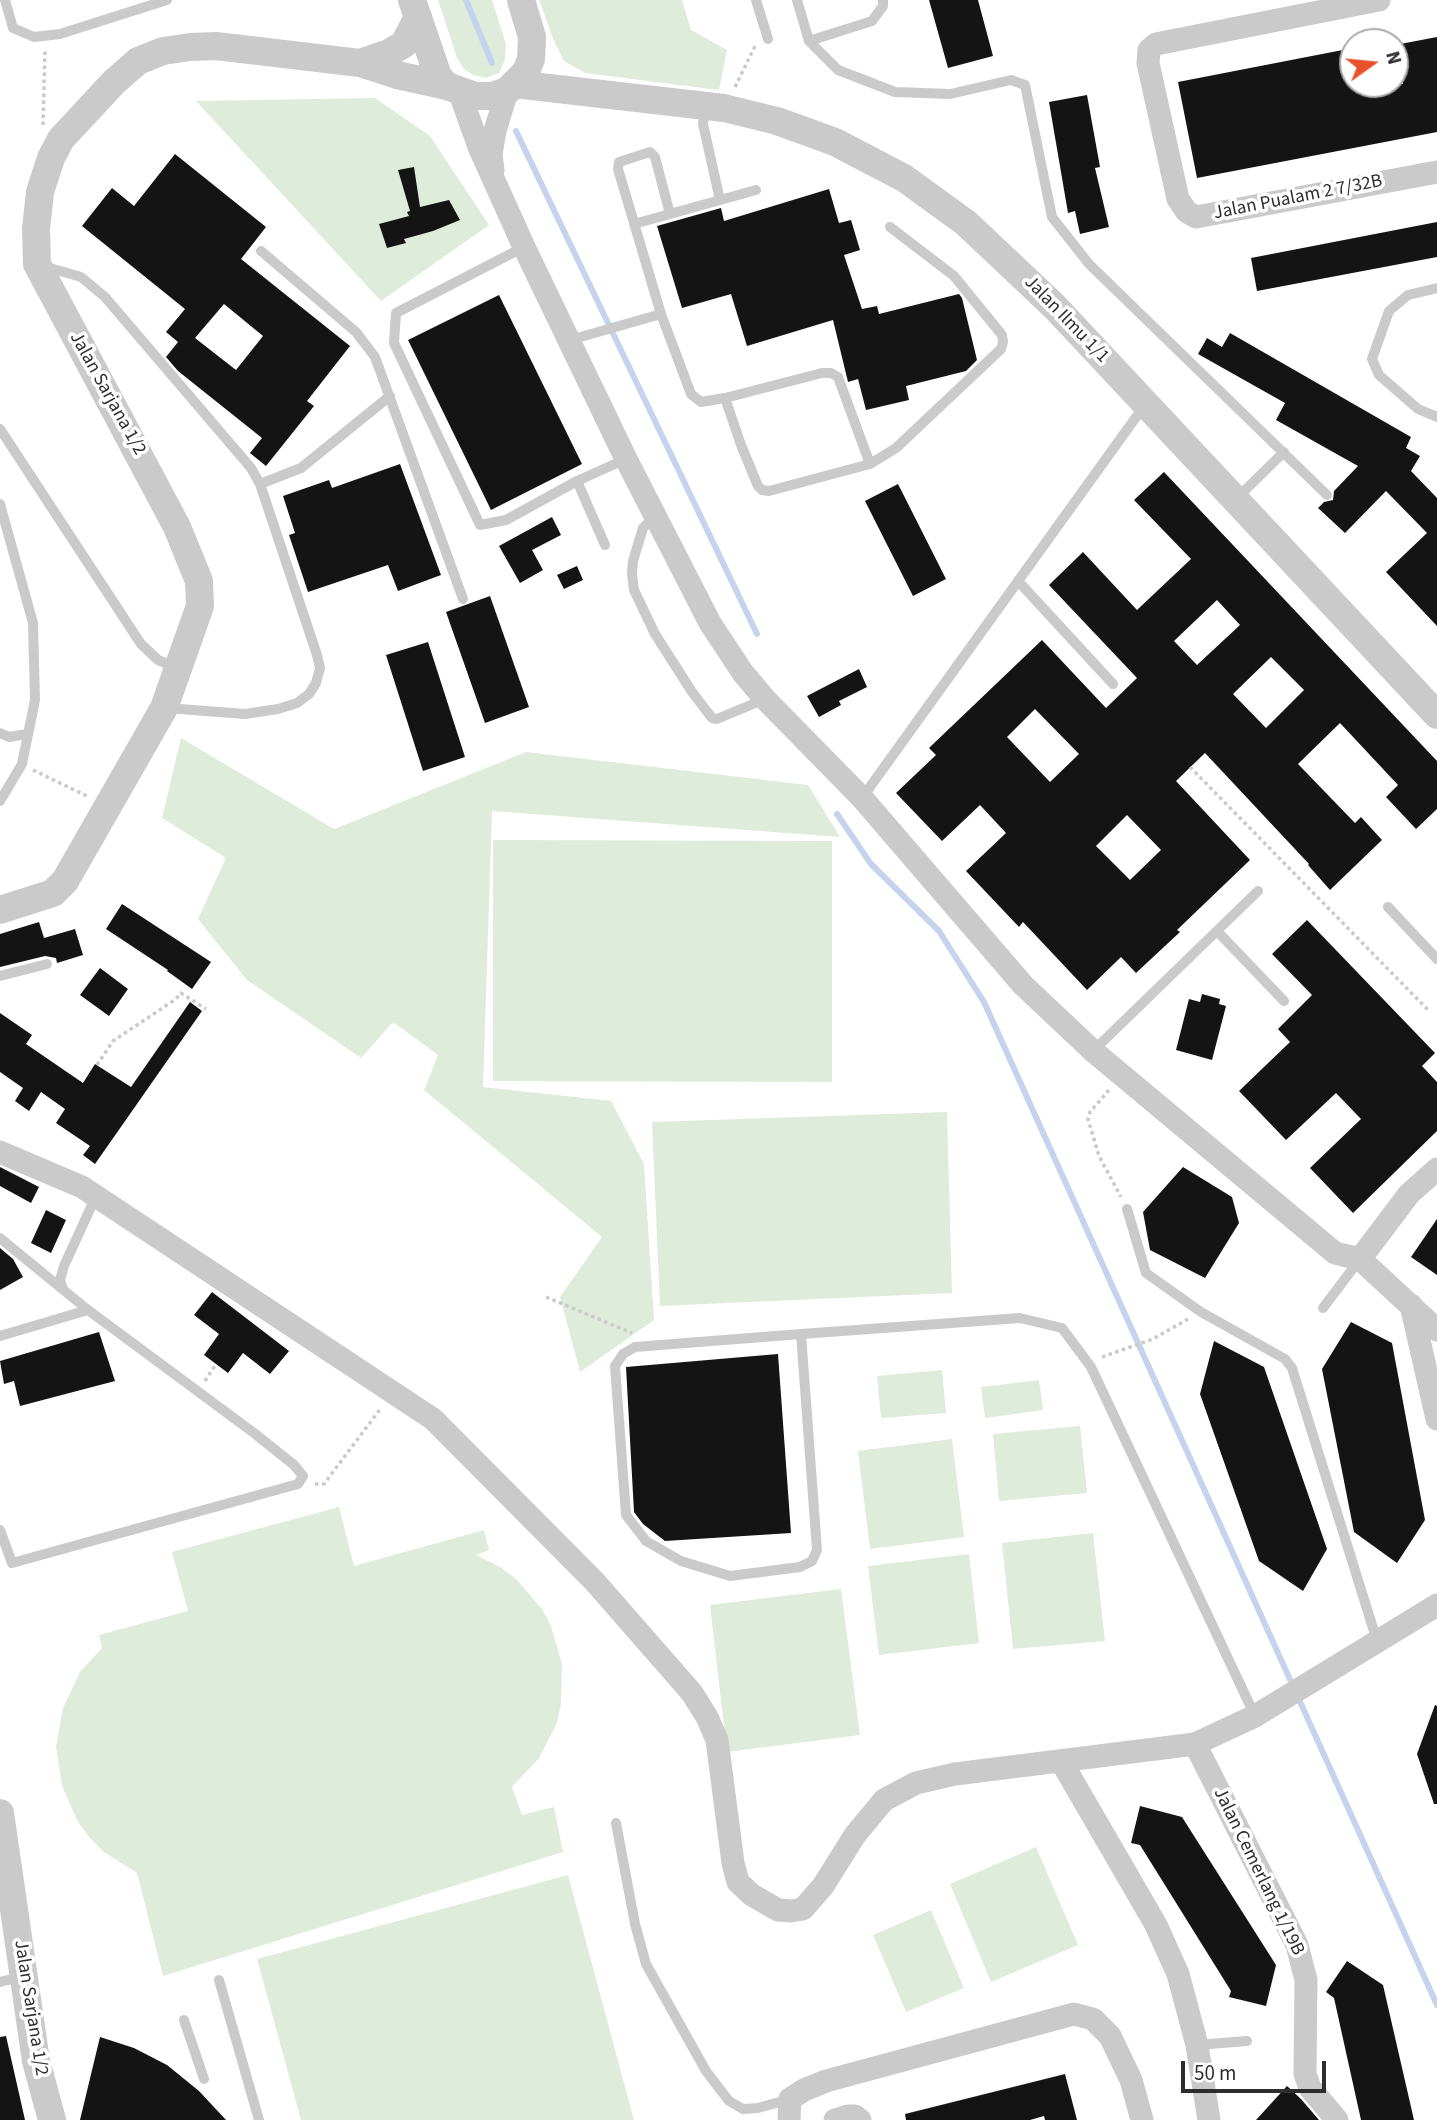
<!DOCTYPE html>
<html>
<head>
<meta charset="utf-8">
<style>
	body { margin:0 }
	#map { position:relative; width:1437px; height:2120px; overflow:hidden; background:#fff; font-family:"Source Sans 3",sans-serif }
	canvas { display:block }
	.north { position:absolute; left:1339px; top:28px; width:70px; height:70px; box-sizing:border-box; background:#fff; border:2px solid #ababab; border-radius:50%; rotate:75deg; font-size:19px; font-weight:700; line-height:28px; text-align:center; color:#2d2d2d }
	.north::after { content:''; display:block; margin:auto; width:24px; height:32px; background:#e8512c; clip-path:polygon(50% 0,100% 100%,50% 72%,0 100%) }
	.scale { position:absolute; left:1181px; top:2061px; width:145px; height:32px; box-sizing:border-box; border:4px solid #2d2d2d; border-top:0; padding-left:9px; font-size:21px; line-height:24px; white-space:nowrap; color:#2d2d2d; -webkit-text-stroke:5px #fff; paint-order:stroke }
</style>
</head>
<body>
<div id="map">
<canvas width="1437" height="2120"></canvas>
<div class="north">N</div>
<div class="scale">50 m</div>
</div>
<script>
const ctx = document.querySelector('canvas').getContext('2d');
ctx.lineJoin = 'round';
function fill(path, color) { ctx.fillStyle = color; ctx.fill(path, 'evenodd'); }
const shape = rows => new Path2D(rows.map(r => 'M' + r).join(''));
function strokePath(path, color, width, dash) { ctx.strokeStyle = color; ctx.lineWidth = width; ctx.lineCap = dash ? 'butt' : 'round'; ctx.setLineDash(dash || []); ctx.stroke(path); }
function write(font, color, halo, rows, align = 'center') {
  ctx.font = font + ' "Source Sans 3",sans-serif'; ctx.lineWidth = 7; ctx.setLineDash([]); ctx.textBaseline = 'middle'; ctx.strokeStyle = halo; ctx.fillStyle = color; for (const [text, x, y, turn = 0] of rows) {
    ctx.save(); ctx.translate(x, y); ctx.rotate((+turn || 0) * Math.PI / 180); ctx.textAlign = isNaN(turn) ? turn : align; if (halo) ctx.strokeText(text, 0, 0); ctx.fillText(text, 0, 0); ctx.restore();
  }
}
fill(shape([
	[438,0,492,0,506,44,505,60,499,73,486,78,473,75,464,69,457,58],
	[539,0,682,0,691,30,727,50,719,90,585,73,564,61,554,41],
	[375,98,430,136,489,225,381,301,196,101],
	[181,738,334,829,526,752,808,785,840,837,492,811,483,1087,611,1101,644,1164,654,1320,580,1372,560,1297,602,1237,424,1090,438,1055,393,1022,361,1058,247,980,198,919,226,858,162,818],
	[493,840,832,841,832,1082,493,1081],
	[947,1112,952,1293,660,1306,652,1122],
	[942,1370,946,1413,881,1418,877,1376],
	[1039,1380,1043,1410,985,1418,981,1387],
	[1080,1426,1087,1493,999,1501,993,1434],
	[952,1439,964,1537,870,1549,858,1451],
	[339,1507,354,1566,484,1530,489,1550,476,1555,500,1567,516,1579,542,1609,551,1626,562,1664,561,1704,557,1723,539,1758,512,1787,522,1815,554,1807,563,1852,163,1976,137,1873,104,1852,90,1838,78,1822,62,1786,56,1747,63,1708,80,1672,102,1648,99,1635,188,1611,172,1552],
	[1093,1533,1105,1641,1013,1649,1002,1543],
	[969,1554,979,1643,879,1655,868,1566],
	[841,1589,860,1735,727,1752,710,1605],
	[1036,1847,1078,1945,991,1982,950,1884],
	[568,1875,634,2120,301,2120,257,1959],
	[931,1910,964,1988,906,2012,873,1935]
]), '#dfebdb');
strokePath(shape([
	[466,0,492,63],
	[516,131,757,634],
	[837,814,871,864,939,931,984,1002,1437,2005]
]), '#c6d3ec', 6);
fill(shape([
	[929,0,978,0,993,56,948,68],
	[1437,37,1437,132,1197,178,1178,82,1353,48,1353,84,1403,84,1395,45],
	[1087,95,1100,167,1095,168,1109,227,1080,234,1075,211,1068,213,1049,102],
	[175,154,266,227,241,259,350,346,307,401,314,406,266,466,250,453,262,438,178,371,166,357,178,342,166,332,185,309,82,226,112,188,134,206],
	[224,304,263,336,236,370,195,338],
	[414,167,420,207,449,200,460,220,433,231,404,239,406,243,387,248,379,224,409,216,407,212,410,211,398,170],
	[829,189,839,223,851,220,860,250,844,255,862,309,877,306,879,314,959,294,962,298,977,360,966,371,906,386,909,400,866,410,858,379,848,382,833,320,747,346,731,294,682,308,657,226,721,208,724,221],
	[1437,222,1437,257,1257,291,1251,258],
	[499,295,582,464,491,510,408,340],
	[1230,333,1411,437,1406,448,1420,456,1411,471,1437,498,1437,626,1386,572,1427,533,1386,491,1345,533,1318,508,1324,502,1333,500,1334,491,1358,466,1276,420,1285,403,1198,354,1207,338,1222,347],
	[400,464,441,575,398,591,388,565,308,592,289,535,295,533,283,496,329,480,332,488],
	[1164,472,1437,761,1437,809,1416,829,1386,797,1398,785,1340,723,1298,764,1355,823,1361,817,1382,840,1330,890,1308,865,1309,864,1205,753,1176,781,1250,860,1177,930,1180,932,1136,973,1121,957,1087,990,1023,922,1019,927,966,871,1006,833,980,805,942,841,896,793,936,755,929,748,1042,640,1106,708,1137,678,1049,585,1083,552,1137,610,1191,559,1134,500],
	[1217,600,1240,625,1197,665,1174,641],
	[1271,657,1304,690,1266,728,1233,694],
	[1035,709,1079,754,1050,782,1007,737],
	[1127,815,1161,850,1130,880,1096,846],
	[898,484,946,579,913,596,865,501],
	[552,517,561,535,532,550,543,570,520,583,499,546],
	[577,566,583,580,564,589,557,575],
	[490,596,529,707,485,723,446,612],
	[428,642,465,757,423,771,386,655],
	[859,669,867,687,839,701,841,705,819,717,807,696],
	[122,904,211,962,192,989,167,971,168,970,106,929],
	[1307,920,1435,1053,1422,1066,1437,1082,1437,1131,1353,1213,1310,1168,1361,1119,1336,1093,1286,1140,1239,1091,1290,1042,1278,1029,1312,995,1272,954],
	[39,922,44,938,75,929,83,955,57,963,56,958,45,956,0,967,0,934],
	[100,968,128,989,109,1016,80,995],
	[1202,994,1220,999,1219,1004,1226,1006,1212,1060,1176,1050,1189,999,1200,1002],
	[190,1002,202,1011,95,1164,83,1155,90,1146,56,1123,65,1109,41,1092,29,1111,15,1101,23,1088,0,1072,0,1013,32,1035,26,1044,83,1083,95,1064,131,1087],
	[0,1167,39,1187,31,1203,0,1186],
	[1183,1167,1232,1197,1239,1223,1205,1278,1150,1250,1143,1212],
	[46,1210,66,1220,51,1253,31,1243],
	[1437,1219,1437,1275,1411,1257],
	[0,1248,13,1259,23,1277,0,1290],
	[212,1292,289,1351,270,1374,243,1353,228,1373,204,1355,219,1334,194,1315],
	[1351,1322,1392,1343,1425,1520,1397,1563,1354,1532,1322,1369],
	[99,1332,115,1381,20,1406,14,1381,4,1384,0,1361],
	[1214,1341,1264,1367,1327,1549,1303,1591,1259,1561,1200,1394],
	[778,1354,791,1533,665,1541,643,1524,634,1512,626,1367],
	[1435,1705,1437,1706,1437,1804,1434,1804,1417,1754],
	[1140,1806,1182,1817,1276,1965,1266,2006,1229,1997,1231,1991,1140,1845,1131,1843],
	[1347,1961,1383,1985,1414,2120,1361,2120,1334,1998,1326,1992],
	[6,2036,25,2120,0,2120,0,2037],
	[100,2037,134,2048,167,2065,199,2091,226,2120,80,2120],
	[1065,2074,1077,2120,1045,2120,1044,2116,1030,2120,906,2120,905,2114],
	[1287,2086,1301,2099,1319,2120,1256,2120]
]), '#141414');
strokePath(shape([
	[735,87,756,44],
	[43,125,45,48],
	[1190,767,1430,1012],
	[33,770,89,797],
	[97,1065,113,1041,176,999,181,993,206,1009],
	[1109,1090,1090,1112,1088,1119,1099,1156,1121,1197],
	[546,1297,632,1333],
	[1102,1357,1153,1339,1188,1319],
	[205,1381,216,1364],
	[315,1484,324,1484,381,1408]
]), '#cacaca', 3.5, [3.5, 3.5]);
strokePath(shape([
	[5,0,13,28,34,37,60,34,167,0],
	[756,0,768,39],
	[797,0,809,41,838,70,895,92,950,94,1011,80,1025,85,1052,217,1089,264,1327,495],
	[809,41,872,21,883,6,883,0],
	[705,106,703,124,720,200],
	[634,224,756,190],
	[524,247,396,313,394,343,480,525,506,520,577,481,626,459],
	[261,251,356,332,375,357,463,599],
	[43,266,81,277,105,297,251,468,260,484,317,655,320,668,316,683,309,694,297,703,278,709,245,714,167,708],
	[1437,288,1408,295,1389,311,1372,359,1379,375,1418,409,1437,417],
	[661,314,691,394,701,402,725,398,822,373,831,373,838,377,870,464],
	[570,340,661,314,618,169,619,162,650,152,655,157,670,214],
	[725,398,741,445,758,486,762,490,769,491,870,464,896,448,1001,349,1003,342,1002,335,954,276,890,227],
	[0,429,141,644,158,660,178,668],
	[577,481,605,545],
	[260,484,301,468,390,396],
	[1236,499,1284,452],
	[0,504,33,623,35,700,22,764,0,801],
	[656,515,643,528,633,561,632,574,634,590,655,634,692,692,712,718,717,719,765,699],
	[1018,581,1113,684],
	[0,733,9,737,28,734],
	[862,798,1144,406],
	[1388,907,1437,959],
	[1217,931,1284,1001],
	[0,976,47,964],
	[1093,1051,1258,891],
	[1127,1209,1146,1273,1201,1312,1285,1359,1292,1368,1377,1641],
	[0,1238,88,1310,254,1433,294,1465,303,1476,298,1484,12,1563,0,1530],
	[63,1289,60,1280,64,1266,96,1196],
	[1323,1308,1360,1259],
	[801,1334,817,1550,812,1561,800,1567,730,1576,681,1561,646,1541,626,1515,615,1366,623,1354,635,1347,801,1334,1020,1318,1062,1328,1091,1367,1255,1716],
	[0,1336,88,1310],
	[616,1823,635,1924,646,1964,706,2071,729,2101,743,2109,758,2108,790,2099],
	[219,1980,259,2120],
	[0,1982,21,1977],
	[184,2020,204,2079],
	[1197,2045,1247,2041]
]), '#cacaca', 10);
strokePath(shape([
	[1379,0,1156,44,1149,50,1148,63,1178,199,1187,212,1196,217,1437,172],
	[459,91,479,147,524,247,626,459,710,623,743,673,765,699,862,798,1023,985,1093,1051,1335,1253,1360,1259,1437,1330],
	[493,170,491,154,495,131,507,91],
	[0,1152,82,1187,433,1419,595,1582,692,1693,707,1717,717,1740,733,1863,738,1882,752,1895,778,1910,791,1911,803,1909,823,1886,855,1835,884,1800,916,1783,955,1774,1195,1744,1255,1716,1437,1605],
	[1360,1259,1409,1194,1437,1169],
	[1411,1305,1437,1419],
	[1195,1744,1297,1945,1306,1980,1305,2074,1310,2088,1337,2120],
	[1061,1761,1156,1925,1178,1974,1197,2045,1209,2120],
	[789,2120,790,2099,804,2090,826,2081,1074,2014,1093,2019,1110,2036,1131,2080,1142,2120],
	[835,2120,848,2116,855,2116,860,2120]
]), '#cacaca', 23);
strokePath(shape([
	[412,0,438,76,447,86],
	[360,63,389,53,404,44,418,17],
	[514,84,724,108,777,121,835,142,904,178,966,223,1055,307,1437,715],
	[0,910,53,893,65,881,164,708,200,606,199,581,177,527,37,264,36,229,40,192,51,158,61,139,114,82,138,61,163,51,190,47,216,46,360,63,397,75,447,86,475,96,492,96,507,91,526,72,531,59,532,37,521,0],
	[0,1813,36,2061,52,2120]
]), '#cacaca', 28);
write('19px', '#2d2d2d', '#fff', [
	["Jalan Pualam 2 7/32B",1298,198,-11],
	["Jalan Ilmu 1/1",1066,320,46],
	["Jalan Sarjana 1/2",107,394,61],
	["Jalan Cemerlang 1/19B",1258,1872,64],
	["Jalan Sarjana 1/2",30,2008,81]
]);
</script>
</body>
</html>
